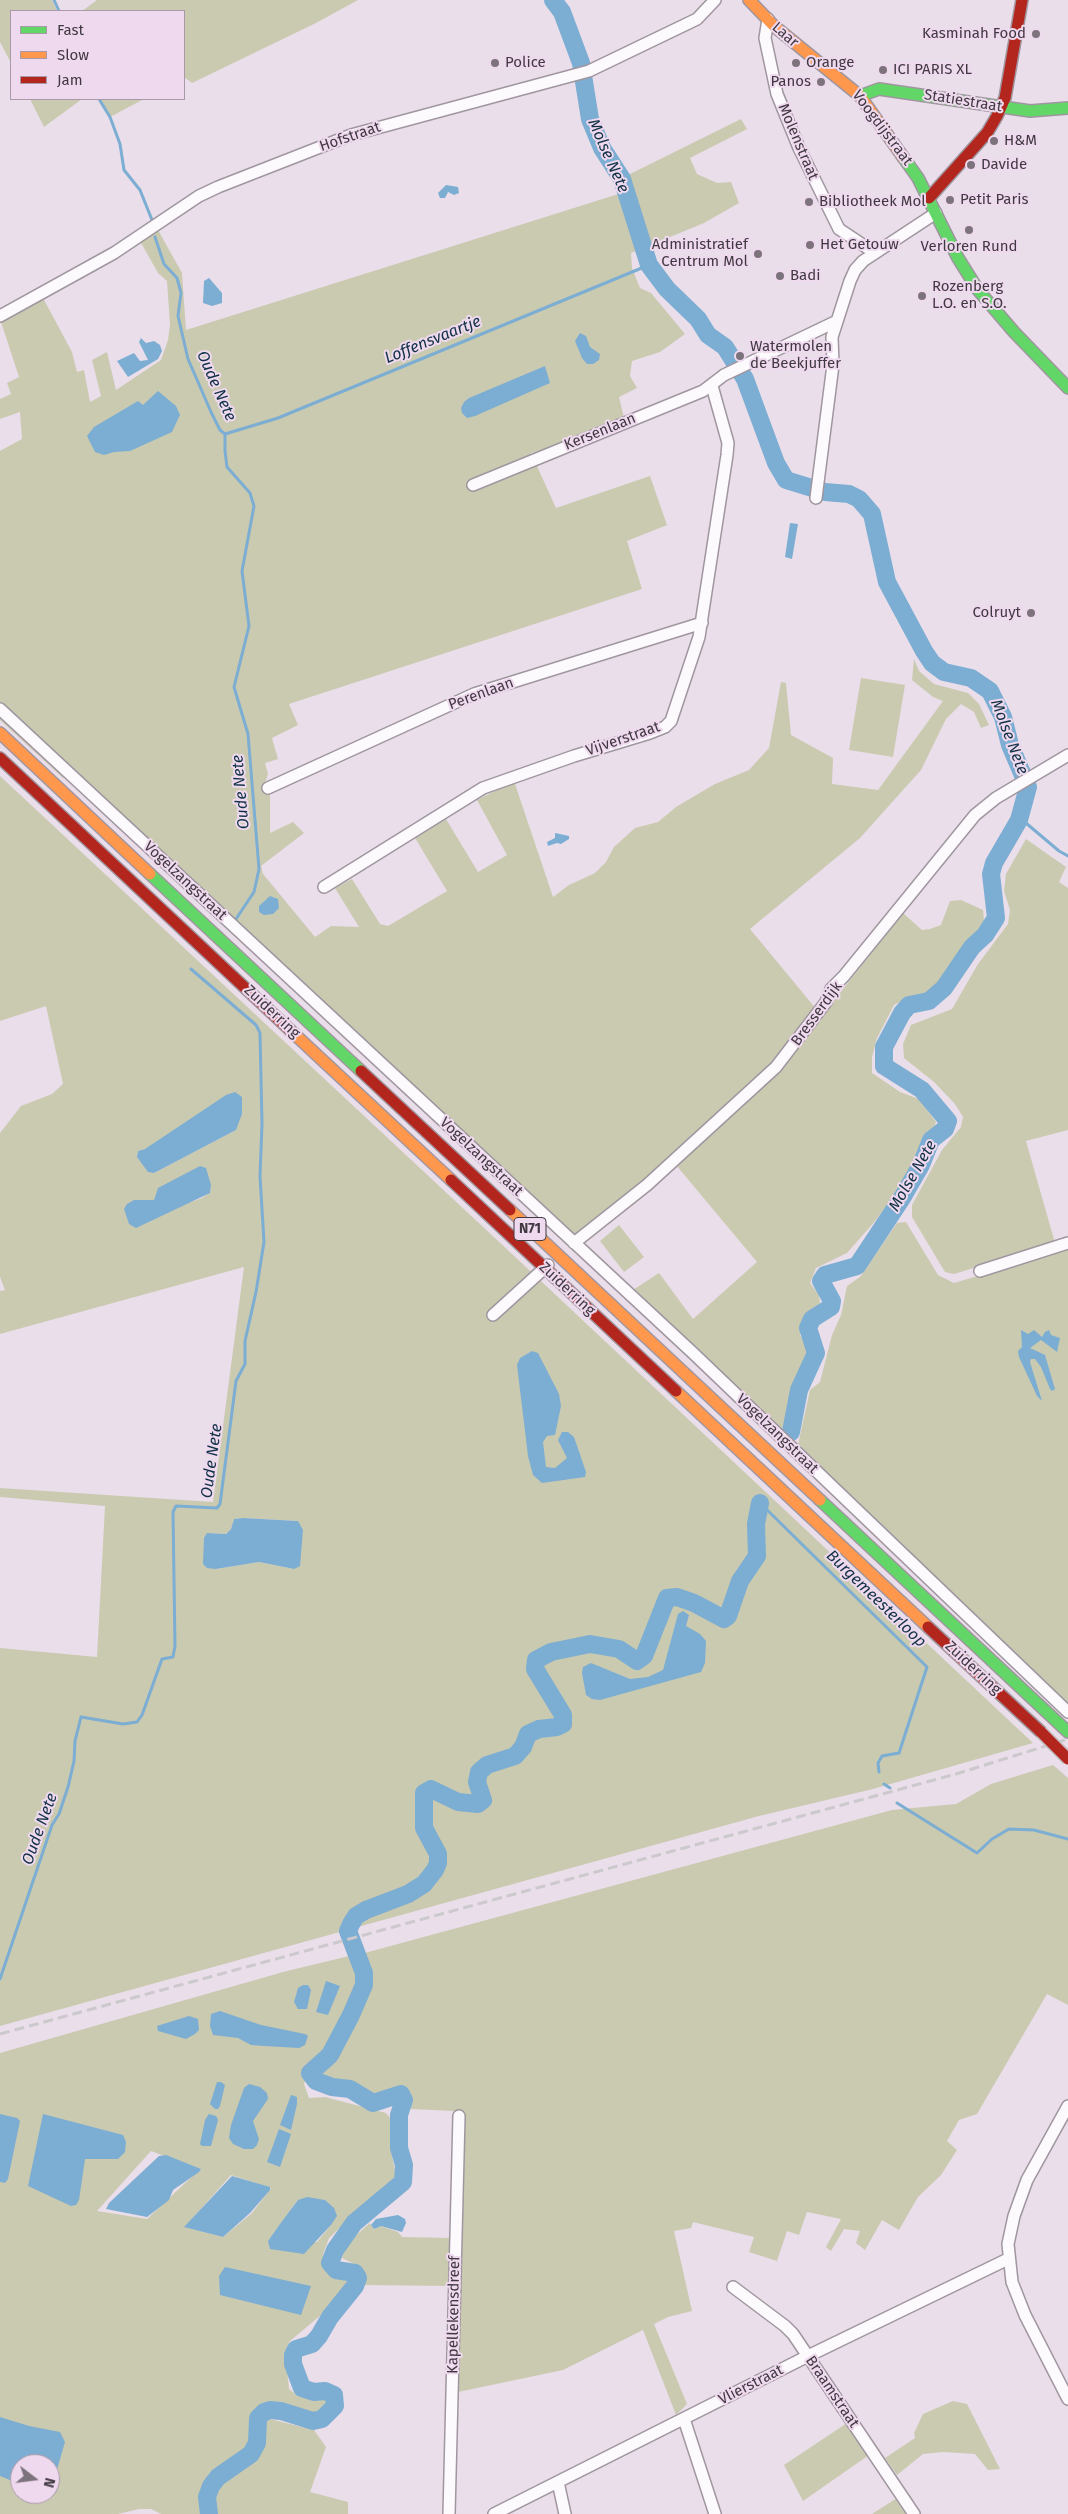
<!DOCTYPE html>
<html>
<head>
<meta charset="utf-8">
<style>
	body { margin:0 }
	#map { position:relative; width:1068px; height:2514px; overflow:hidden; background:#eadeea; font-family:"Fira Sans",sans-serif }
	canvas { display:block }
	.legend { position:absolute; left:10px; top:10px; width:175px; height:90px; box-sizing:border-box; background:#efd9ee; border:1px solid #a999a9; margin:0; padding:6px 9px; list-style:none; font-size:15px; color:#413941 }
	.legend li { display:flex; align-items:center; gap:10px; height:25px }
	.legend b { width:25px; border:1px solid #a999a9 }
	.north { position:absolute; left:10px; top:2454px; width:50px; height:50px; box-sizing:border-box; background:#efd9ee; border:1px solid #a999a9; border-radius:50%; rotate:105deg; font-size:14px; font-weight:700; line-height:20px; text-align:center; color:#413941 }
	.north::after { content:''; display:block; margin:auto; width:18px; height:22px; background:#7c737c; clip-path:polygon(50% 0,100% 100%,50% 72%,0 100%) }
</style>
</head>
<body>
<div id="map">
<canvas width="1068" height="2514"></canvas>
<ul class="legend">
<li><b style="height:6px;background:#63d668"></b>Fast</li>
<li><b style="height:6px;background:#ff974d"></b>Slow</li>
<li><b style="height:6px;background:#b3261e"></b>Jam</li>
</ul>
<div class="north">N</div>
</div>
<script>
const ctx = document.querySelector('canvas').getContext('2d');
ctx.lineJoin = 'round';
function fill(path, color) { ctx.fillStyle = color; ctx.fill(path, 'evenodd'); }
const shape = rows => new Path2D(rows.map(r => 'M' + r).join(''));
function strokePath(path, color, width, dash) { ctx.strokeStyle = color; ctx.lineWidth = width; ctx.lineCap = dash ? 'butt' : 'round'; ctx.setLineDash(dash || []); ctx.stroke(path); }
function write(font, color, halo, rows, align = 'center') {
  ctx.font = font + ' "Fira Sans",sans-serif'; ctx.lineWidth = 4; ctx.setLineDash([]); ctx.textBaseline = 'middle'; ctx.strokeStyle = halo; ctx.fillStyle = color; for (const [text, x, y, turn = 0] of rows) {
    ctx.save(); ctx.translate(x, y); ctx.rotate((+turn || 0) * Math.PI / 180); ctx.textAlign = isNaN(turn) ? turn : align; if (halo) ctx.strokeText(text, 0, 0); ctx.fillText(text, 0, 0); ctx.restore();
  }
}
fill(shape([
	[0,0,52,0,57,11,11,11,11,63,0,42],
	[97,0,358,0,316,23,192,83,184,77,184,11,82,11],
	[30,99,82,99,44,127],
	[99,99,144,99,110,117],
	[741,119,747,129,690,158,697,174,717,183,731,182,739,203,704,223,631,253,632,268,640,288,651,293,685,334,660,352,632,361,630,376,637,388,619,397,624,418,561,445,531,453,556,508,650,476,667,525,627,541,642,589,289,704,298,725,272,738,278,759,265,763,268,774,265,783,270,793,270,833,293,822,304,833,261,866,263,874,315,937,331,926,359,927,335,888,352,879,380,924,388,926,447,891,415,838,446,819,478,872,507,855,477,800,514,781,553,897,569,885,595,873,606,862,614,847,635,828,658,822,676,807,715,784,749,770,769,748,781,682,786,683,791,735,833,758,832,784,878,790,943,701,933,697,912,680,914,659,919,671,934,684,968,693,979,704,989,725,981,728,974,712,961,704,946,719,921,770,860,838,750,929,817,1010,782,1054,668,1160,577,1236,572,1235,211,901,0,702,0,451,22,439,20,412,0,419,0,399,11,394,7,383,19,377,1,322,43,298,72,352,77,372,84,370,90,402,101,396,92,360,107,352,116,390,161,360,168,340,170,325,167,281,158,273,140,241,158,230,182,273,186,330,628,191,624,177],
	[861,678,905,685,893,757,849,750],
	[0,713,66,775,63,778,0,720],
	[0,776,542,1282,1033,1743,873,1789,759,1816,0,2026,0,1648,97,1657,105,1506,0,1497,0,1488,213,1502,244,1267,0,1334,0,1291,5,1290,0,1277,0,1133,21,1106,52,1094,63,1084,46,1006,0,1021],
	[236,1130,154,1173,137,1157,138,1151,145,1149],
	[211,1185,210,1192,202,1198,129,1224,134,1200,155,1200],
	[243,1518,298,1521,294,1569,259,1562,216,1569,207,1533,226,1534,231,1529,234,1519],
	[1026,839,1066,867,1059,882,1068,888,1068,1130,1026,1141,1055,1243,954,1274,945,1272,912,1217,912,1205,942,1150,961,1127,963,1117,955,1104,934,1082,904,1058,903,1044,911,1025,952,1009,978,964,1008,924,1010,910,1004,891,1006,874],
	[961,900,983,910,984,921,937,985,924,996,909,997,894,1005,877,1038,872,1057,872,1073,900,1092,919,1099,936,1122,934,1128,927,1132,923,1147,911,1172,876,1220,847,1253,816,1268,810,1283,819,1295,820,1304,806,1316,800,1326,800,1335,807,1349,806,1363,796,1378,785,1432,633,1290,659,1273,693,1319,757,1262,676,1165,775,1075,903,913,922,930,930,929,941,925,950,901],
	[906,1222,938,1275,954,1283,1068,1249,1068,1703,798,1445,810,1390,820,1382,832,1335,841,1315,847,1286,860,1277,897,1223],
	[619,1225,644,1257,624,1272,600,1241],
	[1053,1765,1068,1778,1068,2005,1047,1994,977,2114,959,2120,947,2141,957,2150,941,2175,918,2197,899,2230,882,2220,865,2250,856,2243,860,2231,844,2229,831,2251,826,2247,841,2219,807,2212,799,2235,787,2231,777,2261,749,2252,754,2237,693,2222,691,2228,674,2231,692,2311,668,2317,654,2324,687,2404,676,2415,643,2330,563,2370,458,2392,464,2115,453,2111,411,2109,409,2097,405,2097,402,2090,372,2097,359,2087,349,2084,333,2083,321,2077,321,2072,337,2054,364,1996,368,1982,361,1954,892,1810,956,1804,991,1784],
	[349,1956,358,1974,354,1992,332,2041,322,2056,310,2066,304,2084,309,2098,325,2097,386,2113,391,2119,391,2151,396,2176,329,2238,323,2254,324,2267,333,2277,348,2280,348,2284,343,2293,330,2303,321,2315,290,2341,285,2351,289,2389,298,2396,323,2396,329,2402,325,2410,316,2416,306,2417,289,2408,259,2409,250,2427,248,2448,222,2466,204,2488,203,2514,161,2514,151,2509,139,2509,118,2514,0,2514,0,2053,283,1972],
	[151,2151,200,2169,147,2219,97,2211],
	[231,2175,271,2188,252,2213,223,2237,185,2227],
	[298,2200,331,2225,317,2242,268,2241],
	[20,2464,50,2464,50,2494,20,2494],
	[370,2223,374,2229,381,2226,398,2232,402,2237,450,2238,450,2286,363,2285,364,2277,360,2267,342,2258,345,2245],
	[953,2401,967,2404,1000,2469,988,2470,975,2454,944,2452,923,2454,897,2475,885,2458,915,2438,914,2433,923,2414],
	[266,2418,314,2430,326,2447,310,2492,348,2502,348,2514,214,2514,210,2500,217,2482,237,2466,253,2457,260,2444,260,2422],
	[847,2423,869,2455,803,2501,784,2465],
	[897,2498,909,2514,872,2514]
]), '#cacab1');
fill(shape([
	[446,185,458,187,459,193,454,195,448,192,445,198,440,198,438,193],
	[209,278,222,293,222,303,212,306,203,303,204,281],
	[580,333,586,336,590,347,600,354,599,360,593,364,587,364,582,358,575,341],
	[141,338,146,343,154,341,160,345,162,351,158,359,128,377,117,361,134,353,140,361,148,360,139,342],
	[545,366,550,383,475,416,467,418,462,413,461,408,464,402,469,398],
	[158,391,176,406,180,415,172,432,130,451,114,452,104,455,95,452,87,436,94,427,138,401,143,405],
	[790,523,798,524,792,559,785,557],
	[555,833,569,836,569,839,561,844,557,843,548,846,547,842,555,838],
	[270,896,278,899,279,908,273,914,264,915,259,912,259,906],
	[235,1092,242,1097,242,1114,236,1130,154,1173,148,1172,137,1157,138,1151,145,1149,226,1095],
	[200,1166,206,1168,211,1185,210,1193,136,1228,129,1224,124,1209,127,1204,134,1200,154,1200,158,1188],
	[1021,1330,1028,1334,1034,1330,1042,1337,1045,1332,1049,1330,1051,1335,1060,1338,1057,1352,1041,1340,1030,1348,1045,1355,1055,1389,1052,1391,1050,1389,1041,1367,1035,1359,1031,1359,1030,1362,1042,1401,1037,1396,1019,1357,1018,1351,1022,1347],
	[532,1351,538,1353,559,1394,561,1406,555,1435,547,1436,543,1442,546,1467,555,1468,567,1458,558,1440,562,1432,568,1432,574,1437,586,1472,585,1477,542,1483,533,1475,528,1456,517,1365,520,1358],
	[243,1518,298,1521,303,1530,300,1566,294,1569,259,1562,216,1569,207,1568,203,1564,204,1538,207,1533,226,1534,231,1529,234,1519],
	[683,1611,689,1615,686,1626,700,1634,706,1641,705,1663,701,1672,600,1700,592,1699,586,1695,582,1673,583,1667,591,1663,630,1679,648,1677,663,1670,678,1614],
	[326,1981,340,1986,328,2015,316,2012],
	[303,1985,308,1985,311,1990,307,2009,298,2009,294,2002,298,1988],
	[220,2011,261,2025,305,2034,308,2036,305,2045,299,2048,264,2046,251,2045,238,2038,213,2035,210,2026,211,2014],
	[189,2016,198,2019,199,2030,195,2034,186,2039,158,2031,157,2026],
	[217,2082,221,2082,225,2085,220,2106,218,2109,215,2109,210,2104],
	[249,2084,260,2087,267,2093,268,2099,253,2121,259,2139,257,2145,253,2149,244,2149,233,2144,229,2138,231,2125,244,2088],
	[291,2095,297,2097,297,2104,291,2130,280,2125],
	[0,2114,17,2118,20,2121,8,2179,5,2183,0,2182],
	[43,2114,123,2135,126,2142,125,2152,118,2159,85,2159,79,2200,76,2205,71,2206,28,2186],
	[209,2114,216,2116,218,2120,211,2146,202,2146,200,2144,205,2120],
	[279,2129,291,2134,280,2167,267,2162],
	[166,2155,201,2169,199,2172,173,2190,169,2200,147,2217,106,2209,109,2203,159,2156],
	[232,2176,270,2187,270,2190,250,2213,223,2237,184,2227],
	[307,2197,325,2200,334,2208,337,2216,331,2225,304,2254,270,2249,268,2241,280,2224,298,2200],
	[398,2215,405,2219,406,2223,402,2232,381,2226,374,2229,371,2225,376,2219],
	[225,2267,311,2286,301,2315,220,2295,219,2276],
	[0,2417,29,2426,60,2432,65,2442,54,2480,50,2483,50,2464,20,2464,20,2484,0,2476]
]), '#7cadd2');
strokePath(shape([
	[54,0,59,11],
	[99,99,110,117,120,144,124,170,140,190,152,220],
	[155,237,164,264,177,278,181,293,178,316,188,359,211,412,220,430,225,434],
	[225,434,225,451,227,467,250,493,254,506,242,571,249,626,234,687,248,734,259,869,254,892,234,922],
	[225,434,278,418,649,265],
	[1020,818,1059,851,1068,856],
	[760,1503,927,1667,899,1753,882,1756,878,1763,879,1772],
	[884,1784,890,1788],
	[897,1803,977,1853,992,1839,1009,1829,1034,1830,1068,1839],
	[0,1979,52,1825,59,1814,68,1787,74,1761,75,1741,81,1717,123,1724,137,1722,142,1715,162,1659,173,1657,175,1646,173,1512,176,1506,217,1508,220,1504,236,1381,245,1364,245,1341,256,1292,264,1242,260,1176,262,1124,260,1033,256,1025,191,969]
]), '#7cadd2', 3);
strokePath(shape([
	[553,0,562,12,581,63,590,119,602,148,622,179,649,265,667,289,698,319,708,335,725,347,745,379,776,463,786,480,825,492,849,494,859,499,872,514,887,582,924,651,932,663,944,672,971,678,990,691,1003,717,1010,745,1028,787,1019,820,994,863,991,874,996,918,985,935,972,947,944,988,929,1001,909,1005,902,1013,884,1047,884,1066,922,1090,948,1121,945,1129,931,1140,921,1165,902,1198,857,1266,825,1275,821,1281,832,1301,831,1307,812,1319,808,1328,816,1353,799,1390,791,1432],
	[209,2514,207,2497,211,2486,218,2477,251,2454,257,2443,258,2418,264,2412,270,2410,281,2411,313,2421,322,2419,335,2406,334,2395,325,2391,314,2392,302,2388,293,2364,293,2355,296,2349,312,2344,319,2336,330,2317,355,2286,358,2278,355,2273,336,2270,330,2263,335,2250,354,2223,403,2182,404,2165,399,2148,399,2115,404,2100,401,2094,373,2103,350,2089,332,2087,316,2081,310,2073,330,2055,351,2015,364,1985,364,1973,348,1931,351,1924,356,1916,366,1910,408,1894,424,1884,435,1870,438,1863,438,1854,424,1828,424,1793,431,1789,458,1802,478,1804,483,1800,477,1782,479,1772,487,1765,515,1756,523,1747,528,1734,539,1729,557,1727,563,1724,563,1715,535,1669,536,1660,551,1652,590,1644,619,1649,637,1661,644,1656,667,1598,677,1597,694,1603,724,1619,728,1616,740,1581,757,1556,756,1524,760,1503]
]), '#7cadd2', 18);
const street = shape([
	[768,19,765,38,777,94,799,148,839,229,875,253],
	[0,316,114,253,199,196,218,187,351,135,589,71,697,19,715,0],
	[473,485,703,391,724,375,835,322],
	[816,498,833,365,832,337,850,281,855,270,863,261,936,213],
	[0,709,693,1353,1068,1712],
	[268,788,474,694,702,623],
	[324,887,483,788,574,756,650,733,665,727,671,721,699,637,727,455,728,443,712,386],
	[574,1243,647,1185,776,1067,826,1002,831,989,844,976,975,815,996,798,1068,755],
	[980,1271,1068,1243],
	[493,1315,548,1265],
	[1068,2106,1027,2180,1014,2216,1008,2244,1012,2282,1025,2315,1068,2399],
	[733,2287,785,2326,793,2334,914,2514],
	[684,2419,715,2514],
	[558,2482,565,2514],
	[449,2514,459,2116],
	[494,2514,808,2356,1008,2259]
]);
const fast = shape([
	[860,96,879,89,1030,111,1068,108],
	[903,157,918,178,958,258,978,290,1014,332,1068,388],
	[150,874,361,1071],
	[820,1500,1068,1732]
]);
const slow = shape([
	[749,0,774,26,860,96,903,157],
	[0,733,150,874],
	[290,1030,451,1180],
	[510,1210,820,1500],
	[676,1391,928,1627]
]);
const jam = shape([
	[929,198,987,133,997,116,1005,98,1022,0],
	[0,758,290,1030],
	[361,1071,510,1210],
	[451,1180,676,1391],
	[928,1627,1041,1732]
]);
strokePath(street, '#a096a0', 14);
strokePath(fast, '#a096a0', 14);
strokePath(slow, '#a096a0', 14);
strokePath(jam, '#a096a0', 14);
strokePath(street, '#fcfafc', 11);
strokePath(fast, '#63d668', 11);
strokePath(slow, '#ff974d', 11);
strokePath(jam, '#b3261e', 11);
strokePath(shape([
	[0,2034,956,1774,1068,1739]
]), '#cbc9cb', 3, [10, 5]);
const jamBridge = shape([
	[1041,1732,1068,1759]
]);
strokePath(jamBridge, '#c3bdc3', 14, []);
strokePath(jamBridge, '#b3261e', 11);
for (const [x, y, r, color] of [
	[1036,34,5,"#7c737c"],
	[495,63,5,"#7c737c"],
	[796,63,5,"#7c737c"],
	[883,70,5,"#7c737c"],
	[821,82,5,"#7c737c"],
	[994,141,5,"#7c737c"],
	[971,165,5,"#7c737c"],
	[950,200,5,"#7c737c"],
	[809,202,5,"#7c737c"],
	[969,230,5,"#7c737c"],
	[810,245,5,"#7c737c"],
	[758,254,5,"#7c737c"],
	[780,276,5,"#7c737c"],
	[922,296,5,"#7c737c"],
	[740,356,5,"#7c737c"],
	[1031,613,5,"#7c737c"]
]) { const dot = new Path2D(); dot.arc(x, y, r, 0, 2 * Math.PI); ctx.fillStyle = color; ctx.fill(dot); strokePath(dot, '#efd9ee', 2); }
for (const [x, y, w] of [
	[530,1229,32]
]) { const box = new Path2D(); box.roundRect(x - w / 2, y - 11.5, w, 23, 4); ctx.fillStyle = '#efd9ee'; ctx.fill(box); strokePath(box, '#413941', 1); }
write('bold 14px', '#413941', null, [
	["N71",530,1229]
]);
write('15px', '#413941', '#efd9ee', [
	["Kasminah Food",1026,34,"right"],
	["Police",505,63],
	["Orange",806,63],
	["ICI PARIS XL",893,70],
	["Panos",811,82,"right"],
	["H&M",1004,141],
	["Davide",981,165],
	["Petit Paris",960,200],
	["Bibliotheek Mol",819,202],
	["Administratief",748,245,"right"],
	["Centrum Mol",748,262,"right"],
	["Het Getouw",820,245],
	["Verloren Rund",969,247,"center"],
	["Badi",790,276],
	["Rozenberg",932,287],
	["L.O. en S.O.",932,304],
	["Watermolen",750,347],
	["de Beekjuffer",750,364],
	["Colruyt",1021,613,"right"]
], 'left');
write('15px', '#413941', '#efd9ee', [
	["Laar",785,35,41],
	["Statiestraat",963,101,9],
	["Voogdijstraat",882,128,53],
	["Hofstraat",350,137,-19],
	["Molenstraat",798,142,67],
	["Kersenlaan",600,432,-22],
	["Perenlaan",481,694,-20],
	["Vijverstraat",623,739,-19],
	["Vogelzangstraat",185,881,43],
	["Zuiderring",272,1012,43],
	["Bresserdijk",817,1014,-54],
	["Vogelzangstraat",481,1157,43],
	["Zuiderring",567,1289,43],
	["Vogelzangstraat",777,1434,44],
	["Zuiderring",973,1668,43],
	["Kapellekensdreef",454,2315,-89],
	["Vlierstraat",751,2385,-27],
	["Braamstraat",832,2392,56]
]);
write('italic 16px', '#103146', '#efd9ee', [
	["Molse Nete",608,156,66],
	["Loffensvaartje",433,340,-22],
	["Oude Nete",216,386,66],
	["Molse Nete",1009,737,69],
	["Oude Nete",241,792,-95],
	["Molse Nete",913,1176,-60],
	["Oude Nete",212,1461,-82],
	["Burgemeesterloop",876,1599,44],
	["Oude Nete",40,1829,-70]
]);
</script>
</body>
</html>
